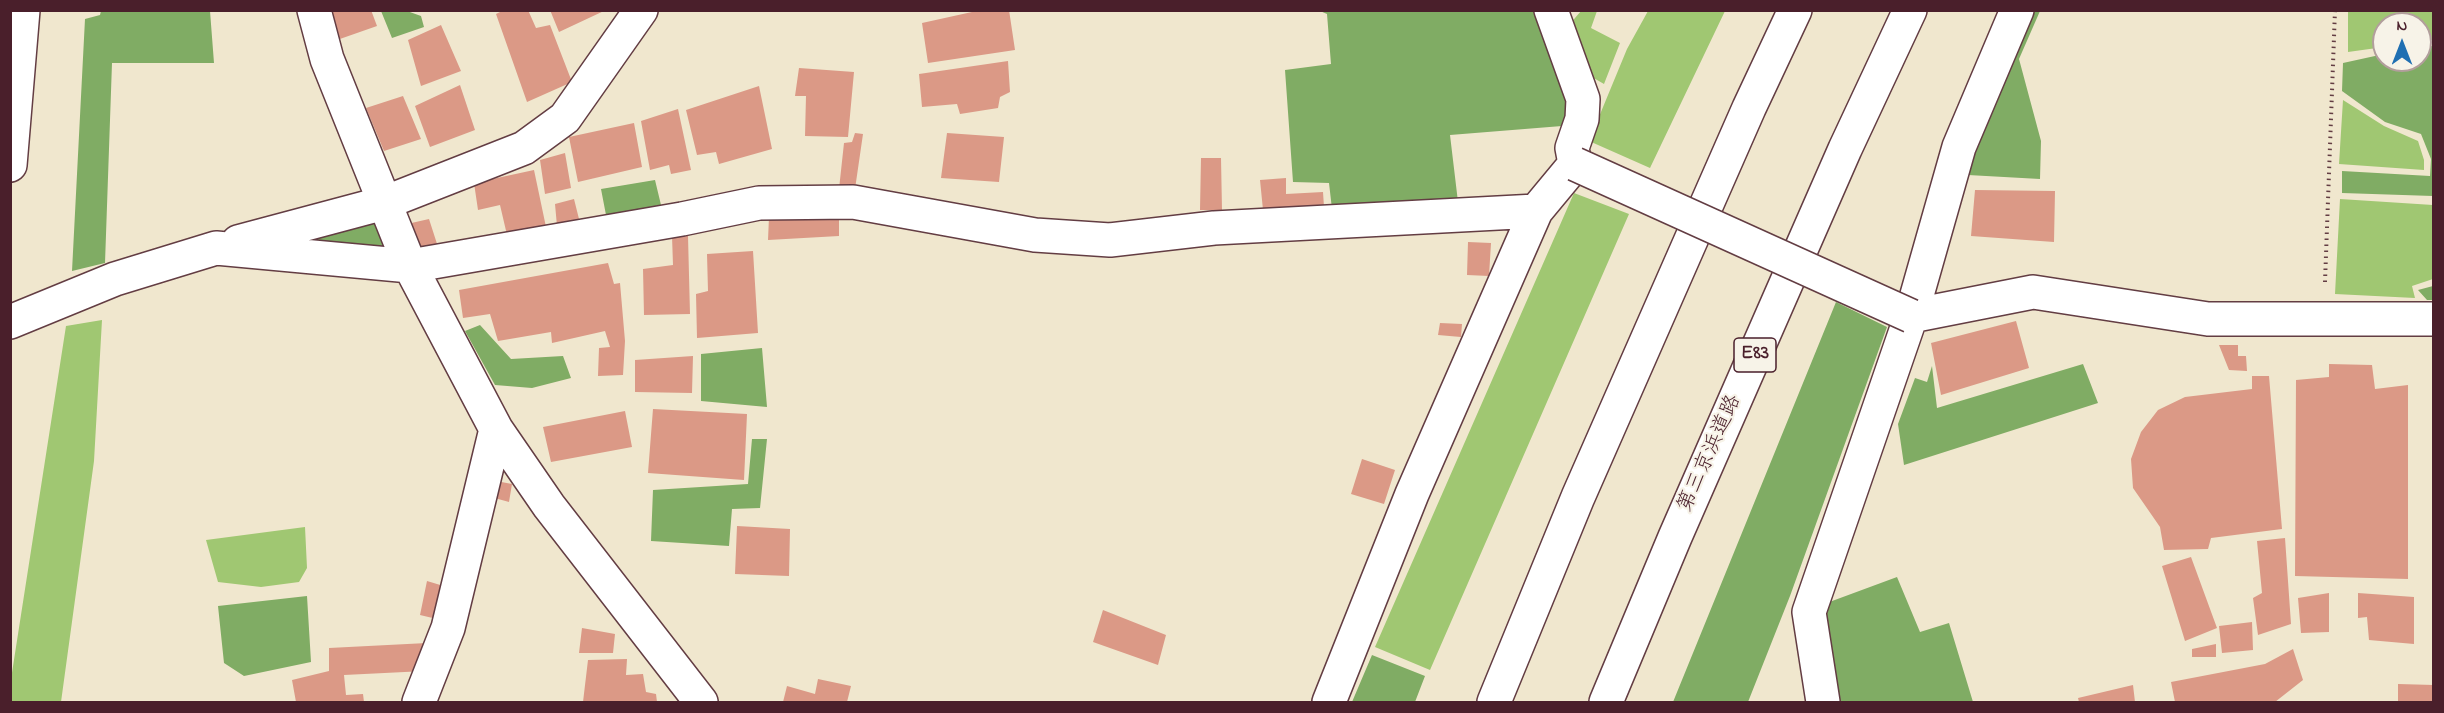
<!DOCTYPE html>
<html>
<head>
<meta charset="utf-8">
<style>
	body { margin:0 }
	#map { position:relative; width:2444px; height:713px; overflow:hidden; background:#f0e7ce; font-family:"Indie Flower",sans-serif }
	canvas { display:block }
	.frame { position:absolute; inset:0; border:12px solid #4a1f2b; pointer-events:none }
	.north { position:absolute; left:2372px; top:12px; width:60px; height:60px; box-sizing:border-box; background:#f7f3e8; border:2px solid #b29e9c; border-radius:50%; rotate:0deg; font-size:16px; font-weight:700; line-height:24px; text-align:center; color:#4a1f2b }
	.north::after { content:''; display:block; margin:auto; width:21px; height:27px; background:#1f6fb2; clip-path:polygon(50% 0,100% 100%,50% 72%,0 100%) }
</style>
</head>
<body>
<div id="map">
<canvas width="2444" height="713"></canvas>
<div class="frame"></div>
<div class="north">N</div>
</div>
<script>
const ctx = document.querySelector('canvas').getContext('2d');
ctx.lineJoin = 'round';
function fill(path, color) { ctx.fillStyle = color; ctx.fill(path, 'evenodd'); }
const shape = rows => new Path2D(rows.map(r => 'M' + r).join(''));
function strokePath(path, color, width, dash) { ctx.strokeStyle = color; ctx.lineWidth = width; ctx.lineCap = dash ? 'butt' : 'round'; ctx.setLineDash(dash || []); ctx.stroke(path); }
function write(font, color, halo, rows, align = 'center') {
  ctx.font = font + ' "Indie Flower","Klee One",sans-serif'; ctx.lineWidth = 4.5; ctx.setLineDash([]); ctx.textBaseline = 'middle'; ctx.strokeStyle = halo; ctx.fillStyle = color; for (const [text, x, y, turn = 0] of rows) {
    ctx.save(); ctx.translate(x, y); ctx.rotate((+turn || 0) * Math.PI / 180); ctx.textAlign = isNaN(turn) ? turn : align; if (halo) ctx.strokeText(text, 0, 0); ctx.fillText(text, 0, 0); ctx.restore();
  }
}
fill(shape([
	[1581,11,1597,11,1591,28,1620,43,1604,84,1585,73,1569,25],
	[1648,11,1725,11,1650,168,1589,141,1627,49],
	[2348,11,2433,11,2433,40,2420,42,2420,24,2384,24,2384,47,2348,52],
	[2343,100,2384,126,2418,141,2424,160,2424,170,2339,164],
	[1574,193,1629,214,1430,670,1375,647],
	[2340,199,2433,205,2433,279,2412,286,2415,298,2335,294],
	[102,320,94,461,61,702,11,702,11,679,66,326],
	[305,527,307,568,299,582,261,587,218,582,206,540]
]), '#a0c772');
fill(shape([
	[101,11,210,11,214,63,112,63,105,263,72,271,85,19,100,15],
	[381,11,407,11,421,16,424,27,392,38],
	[1320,11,1538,11,1570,102,1562,126,1450,135,1458,202,1332,209,1329,183,1293,182,1285,70,1331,64,1327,14],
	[2024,11,2040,11,2019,59,2041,141,2040,179,1968,175,1969,145],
	[2433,46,2433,196,2342,193,2342,171,2430,176,2431,159,2421,134,2385,122,2342,91,2343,63,2384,54,2384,60,2420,60,2420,47],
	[655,180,661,205,606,215,601,189],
	[381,215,396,250,287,244],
	[2433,286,2433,300,2427,300,2418,290],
	[1836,302,1887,327,1790,596,1748,702,1673,702],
	[480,325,511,359,563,356,571,378,532,388,495,385,465,331],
	[762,348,767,407,701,401,701,354],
	[2083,364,2098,403,1904,465,1898,424,1915,378,1927,382,1932,366,1937,408],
	[752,439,767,439,760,508,732,509,729,546,651,541,653,490,748,484],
	[1897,577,1920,632,1949,623,1973,702,1840,702,1824,604],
	[307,596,311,662,244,676,224,663,218,606],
	[1372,655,1425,676,1415,702,1352,702]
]), '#80ac64');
fill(shape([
	[328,10,371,10,377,26,337,40],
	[504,10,528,10,536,28,550,25,572,82,527,102,496,14],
	[550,10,606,10,559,32],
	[981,10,1009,10,1015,50,928,63,922,23],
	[441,25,461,71,421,86,408,40],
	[1008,61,1010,92,1000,97,998,108,960,114,957,104,922,107,919,74],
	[799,68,854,72,848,137,805,136,806,96,795,96],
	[460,85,475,130,430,147,415,106],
	[759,86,772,149,719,164,716,152,697,155,686,110],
	[403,96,421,139,384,151,366,108],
	[678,109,691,170,671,174,669,165,650,170,641,121],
	[634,123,642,167,578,182,569,137],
	[855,133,863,134,855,189,839,189,844,143,852,142],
	[947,133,1004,137,999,182,941,178],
	[565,153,571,188,545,194,540,160],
	[1201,158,1221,158,1222,210,1200,210],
	[534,170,546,227,507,235,500,205,478,210,474,183],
	[1286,178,1286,194,1323,192,1324,207,1263,210,1260,180],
	[1975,190,2055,191,2054,242,1971,236],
	[574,199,580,223,557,226,555,204],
	[839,216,839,236,768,240,769,217],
	[429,219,439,250,416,255,407,224],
	[672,236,688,236,690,314,644,315,643,269,673,265],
	[1468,242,1491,243,1489,276,1467,275],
	[753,251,758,333,697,338,696,294,708,291,707,254],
	[608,263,614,284,620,283,625,341,623,375,598,376,599,348,610,347,605,331,552,343,551,332,498,341,490,314,463,318,459,290],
	[2016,321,2029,368,1941,395,1931,343],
	[1440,323,1462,324,1461,337,1438,335],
	[2219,345,2238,345,2238,356,2246,356,2247,371,2229,370],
	[693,356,692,393,635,392,635,360],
	[2329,364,2372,365,2375,389,2408,385,2408,579,2295,576,2296,380,2329,377],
	[2252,376,2269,376,2282,529,2211,538,2208,549,2164,550,2160,527,2133,488,2131,459,2141,432,2158,410,2185,397,2252,389],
	[653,409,747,414,744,480,648,473],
	[625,411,632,447,551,462,543,427],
	[1362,459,1395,470,1384,504,1351,494],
	[496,481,512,484,509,502,491,497],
	[737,526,790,529,789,576,735,574],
	[2285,538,2291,624,2258,635,2253,598,2262,593,2257,541],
	[2191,557,2217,628,2185,641,2162,566],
	[427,581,447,587,441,620,420,615],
	[2329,593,2329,632,2301,633,2298,598],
	[2358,593,2414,597,2414,644,2369,640,2367,617,2358,618],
	[1103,610,1166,635,1158,665,1093,642],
	[2252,622,2253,650,2222,653,2219,626],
	[582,628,615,634,613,653,579,653],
	[427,643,425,671,344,675,346,695,363,694,364,702,296,702,292,680,329,671,329,648],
	[2216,644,2216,657,2192,657,2192,649],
	[2293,649,2303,680,2275,702,2175,702,2171,682,2265,664],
	[627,659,626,675,643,674,646,692,656,694,657,702,583,702,588,660],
	[818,679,851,686,847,702,783,702,787,686,815,694],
	[2398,684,2434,685,2434,702,2398,702],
	[2133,685,2135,702,2079,702,2078,698]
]), '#db9986');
const street = shape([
	[314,10,327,59,410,266,496,429,549,506,701,702],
	[238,242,384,203,524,148,565,118,641,10],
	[1911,316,2033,292,2208,319,2434,319],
	[10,322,115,279,216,248,410,266,682,219,759,203,853,202,1035,235,1110,240,1214,228,1536,211,1575,164,1572,148,1582,119,1583,99,1551,10],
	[419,702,448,628,496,429],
	[1329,702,1412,494,1536,211],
	[1823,702,1809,612,1911,316,1959,147,2017,10]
]);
const secondary = shape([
	[10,165,23,10]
]);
const highway = shape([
	[1494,702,1578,497,1749,108,1795,10],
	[1606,702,1675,537,1845,149,1910,10]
]);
strokePath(street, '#633d43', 36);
strokePath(secondary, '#633d43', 36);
strokePath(highway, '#633d43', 36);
strokePath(shape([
	[2325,282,2335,10]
]), '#633d43', 4, [1.5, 4.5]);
strokePath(street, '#fff', 33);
strokePath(secondary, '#fff', 33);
strokePath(highway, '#fff', 33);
const streetBridge = shape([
	[1575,164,1911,316]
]);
strokePath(streetBridge, '#633d43', 36, []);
strokePath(streetBridge, '#fff', 33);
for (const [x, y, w] of [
	[1755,355,42]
]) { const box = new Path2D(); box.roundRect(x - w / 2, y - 17, w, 34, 4.5); ctx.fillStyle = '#f7f3e8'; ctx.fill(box); strokePath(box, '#4a1f2b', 1.5); }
write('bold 20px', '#4a1f2b', null, [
	["E83",1755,355]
]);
write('21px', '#4a1f2b', '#f7f3e8', [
	["第三京浜道路",1711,454,-66]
]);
</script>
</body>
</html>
